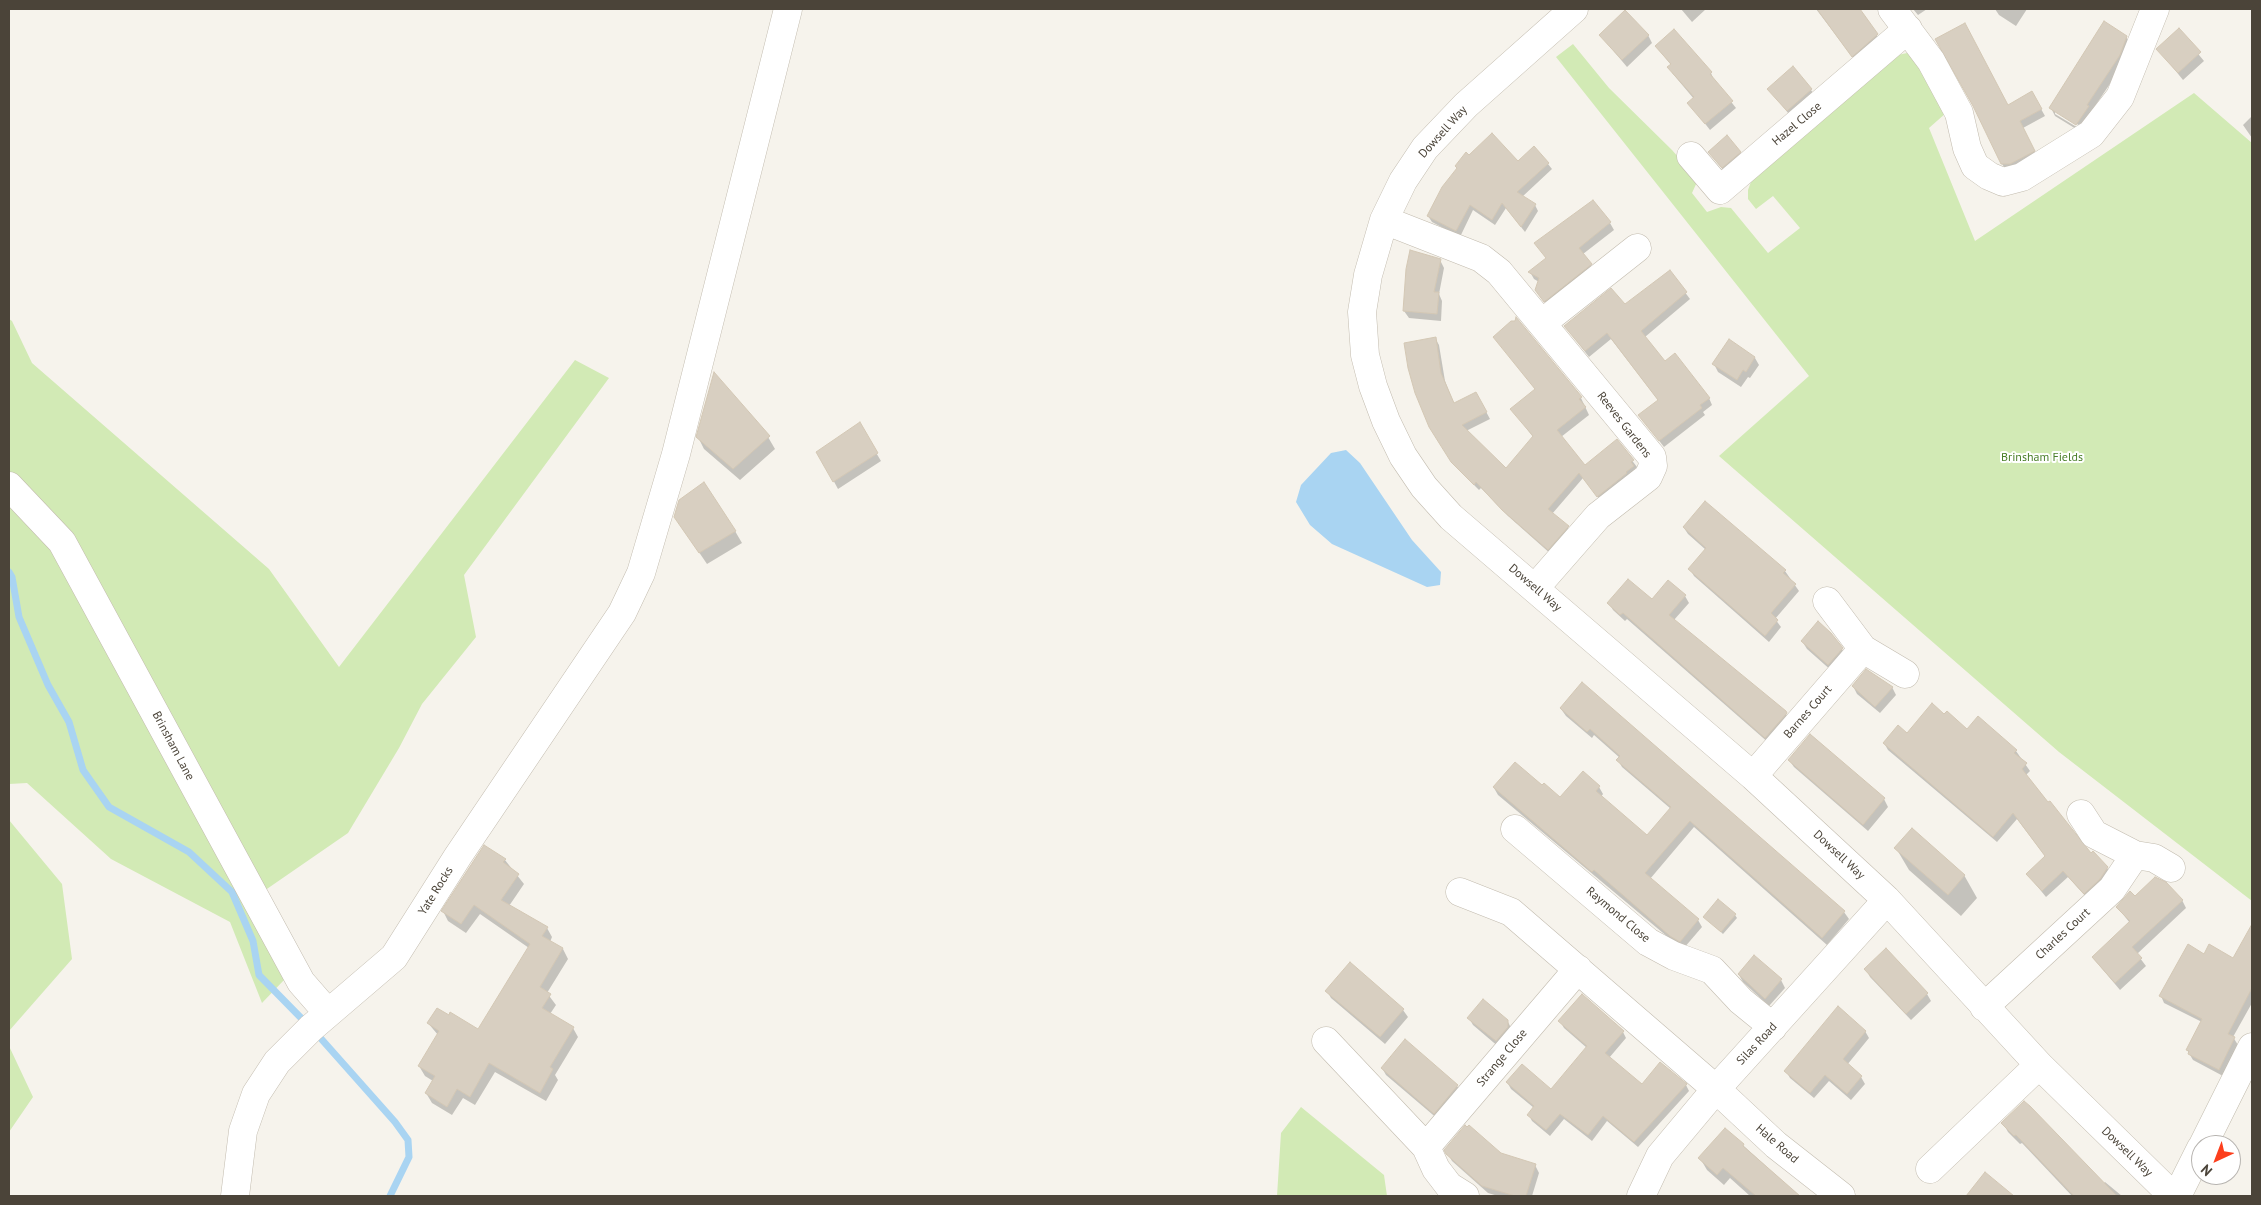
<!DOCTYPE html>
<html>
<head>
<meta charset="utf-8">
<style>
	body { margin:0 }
	#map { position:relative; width:2261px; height:1205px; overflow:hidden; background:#f6f3ec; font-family:"PT Sans",sans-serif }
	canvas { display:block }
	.frame { position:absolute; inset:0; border:10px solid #4b4439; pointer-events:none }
	.north { position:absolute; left:2191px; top:1135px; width:50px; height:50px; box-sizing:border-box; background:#fff; border:1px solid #b7b4b0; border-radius:50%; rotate:223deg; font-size:14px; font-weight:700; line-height:20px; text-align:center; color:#4b4439 }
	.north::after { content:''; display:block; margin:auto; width:18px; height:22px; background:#fc3f1d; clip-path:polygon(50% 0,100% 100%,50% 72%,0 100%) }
</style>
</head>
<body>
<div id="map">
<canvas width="2261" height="1205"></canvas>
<div class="frame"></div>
<div class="north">N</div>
</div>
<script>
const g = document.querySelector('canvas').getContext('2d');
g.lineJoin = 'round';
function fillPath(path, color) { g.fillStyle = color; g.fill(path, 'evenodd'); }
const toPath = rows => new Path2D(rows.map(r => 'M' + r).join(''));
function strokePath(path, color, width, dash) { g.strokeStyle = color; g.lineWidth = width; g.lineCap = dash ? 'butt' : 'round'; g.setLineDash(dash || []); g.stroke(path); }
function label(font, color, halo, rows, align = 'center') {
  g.font = font + ' "PT Sans",sans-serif'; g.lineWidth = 4; g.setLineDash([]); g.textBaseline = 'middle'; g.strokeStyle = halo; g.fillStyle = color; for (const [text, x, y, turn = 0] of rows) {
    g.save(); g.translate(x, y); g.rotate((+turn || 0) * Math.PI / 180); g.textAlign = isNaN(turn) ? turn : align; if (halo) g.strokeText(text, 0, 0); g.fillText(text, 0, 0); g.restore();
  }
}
fillPath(toPath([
	[1573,44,1609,88,1672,150,1694,175,1697,182,1692,193,1707,212,1721,207,1731,208,1768,253,1800,228,1773,196,1756,209,1748,199,1748,190,1752,179,1898,55,1907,53,1915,57,1946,113,1929,128,1975,241,2194,93,2252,143,2252,901,2059,752,1719,456,1809,376,1556,57],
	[9,319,12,321,32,363,269,569,339,667,575,360,609,378,464,575,476,637,422,704,399,748,348,833,248,902,284,980,262,1003,230,922,111,859,27,783,9,784],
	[9,820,62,884,72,959,9,1031],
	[9,1046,33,1097,9,1132],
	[1301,1107,1384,1175,1387,1196,1277,1196,1281,1133]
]), '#d2eab5');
fillPath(toPath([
	[1346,450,1360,463,1412,540,1441,572,1440,585,1427,587,1332,544,1310,525,1296,502,1301,485,1331,453]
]), '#a9d4f2');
fillPath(toPath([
	[1681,9,1706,9,1692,22],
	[1816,9,1857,9,1882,42,1857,63],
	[1913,9,1927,9,1918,15],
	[1995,9,2027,9,2016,26,1999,15],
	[1674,30,1711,73,1714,80,1736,108,1710,130,1689,103,1694,99,1673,74,1669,67,1671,65,1656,46],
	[2181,33,2204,61,2183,80,2158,49],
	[1648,35,1652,43,1627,67,1601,36],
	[2126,37,2131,45,2124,63,2091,112,2092,114,2081,132,2055,116,2051,108],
	[2055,111,2082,127,2080,129,2055,114],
	[1769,89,1811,90,1816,97,1792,118],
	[2032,93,2045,116,2023,128,2038,158,2007,171,2002,164,2008,106],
	[2252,116,2252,138,2243,125],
	[1709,152,1740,152,1744,160,1727,175],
	[1470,156,1517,163,1548,164,1552,169,1522,197,1535,205,1538,211,1525,232,1506,208,1495,225,1473,210,1460,237,1432,222,1428,216],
	[1610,223,1614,230,1583,254,1595,271,1549,308,1541,297,1539,282,1534,279,1530,272,1547,259,1536,244],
	[1440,260,1444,268,1439,294,1442,301,1441,321,1409,318,1404,311],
	[1669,271,1690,299,1645,337,1665,363,1709,398,1712,405,1703,412,1705,415,1664,447,1640,416,1659,401,1611,339,1589,357,1565,326,1625,306],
	[1517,320,1581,398,1589,415,1561,437,1585,466,1617,441,1637,467,1635,469,1637,473,1602,502,1583,478,1552,514,1568,527,1571,533,1552,555,1508,516,1481,488,1479,490,1457,468,1434,434,1435,338,1439,345,1445,381,1454,404,1476,393,1490,419,1466,431,1506,470,1533,437,1512,409,1536,390,1494,337],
	[1729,341,1755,358,1759,365,1750,378,1748,377,1741,387,1718,372,1714,364],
	[859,424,881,461,838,489,818,452],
	[698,437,768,437,775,449,740,480,704,449],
	[675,517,735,531,742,543,707,564],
	[1684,528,1785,571,1799,591,1775,619,1781,627,1769,642,1694,576,1690,569,1706,550,1688,534],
	[1685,596,1689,603,1674,620,1786,714,1790,721,1770,744,1627,619,1625,621,1613,610,1609,603,1652,601],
	[1802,641,1842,649,1846,657,1833,672,1807,649],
	[1582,684,1844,912,1849,919,1827,945,1694,827,1650,879,1698,920,1702,927,1684,948,1675,943,1498,795,1494,788,1542,787,1560,798,1599,787,1603,794,1601,797,1647,837,1671,809,1622,767,1618,760,1620,758,1594,735,1592,738,1566,716,1561,709],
	[1853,686,1892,687,1896,695,1880,713,1857,694],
	[1944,716,1967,730,2016,751,2030,771,2026,775,2090,855,2107,868,2111,874,2088,899,2068,877,2046,897,2028,875,2046,857,2017,819,1997,842,1888,750,1884,743],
	[1811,735,1884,799,1888,807,1868,831,1794,767,1789,760],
	[1896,848,1964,875,1977,898,1961,916,1909,870],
	[505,860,524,884,509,906,547,928,552,937,550,942,563,949,568,959,547,993,556,1005,550,1014,573,1028,578,1037,555,1075,558,1080,546,1101,495,1072,475,1105,463,1098,452,1115,432,1103,426,1093,433,1081,425,1076,419,1066,438,1035,428,1023,449,1017,479,1031,529,948,480,914,466,933,448,921,443,911],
	[2135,898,2182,900,2186,908,2137,954,2146,966,2120,990,2093,958,2130,923,2117,907],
	[1735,915,1737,918,1723,934,1705,917],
	[2247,936,2252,939,2252,1003,2233,1037,2238,1045,2223,1076,2193,1060,2187,1050,2202,1022,2164,1003,2161,996,2205,956,2234,959],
	[1350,964,1403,1010,1408,1017,1385,1044,1331,998,1327,991],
	[1866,969,1927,994,1931,1001,1911,1020,1870,977],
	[1739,975,1781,980,1785,988,1769,1006,1743,982],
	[1469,1018,1507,1020,1511,1028,1500,1048,1473,1025],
	[1560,1021,1623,1032,1626,1038,1609,1058,1642,1086,1686,1085,1689,1091,1638,1147,1607,1121,1592,1141,1564,1119,1550,1136,1532,1121,1529,1115,1534,1108,1511,1089,1507,1082,1551,1090,1587,1048,1564,1028],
	[1865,1031,1869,1038,1847,1065,1861,1077,1865,1084,1851,1100,1829,1081,1814,1098,1790,1078,1786,1071],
	[1405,1041,1457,1086,1462,1093,1439,1120,1386,1075,1382,1068],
	[2003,1123,2103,1184,2105,1182,2122,1196,2084,1196,2080,1192,2072,1196,2022,1143,2020,1144,2008,1132],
	[1725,1129,1799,1196,1750,1196,1730,1178,1724,1185,1707,1170,1700,1158],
	[1446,1150,1500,1154,1535,1165,1539,1173,1532,1196,1498,1196,1488,1193,1452,1161]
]), '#0003');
strokePath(toPath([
	[9,572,12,577,19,617,48,685,69,722,83,770,109,807,189,852,232,892,253,941,259,975,306,1023],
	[316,1033,395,1122,408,1140,409,1157,390,1196]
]), '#a9d4f2', 7);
const building = toPath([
	[1817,9,1860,9,1878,34,1852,57,1817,9],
	[1625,10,1649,35,1622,60,1599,35,1625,10],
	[2104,21,2127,36,2120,55,2087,105,2089,106,2076,125,2049,108,2104,21],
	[1965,23,2008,105,2032,91,2042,109,2020,121,2035,151,2010,164,2001,164,1973,106,1935,39,1965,23],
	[2179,28,2201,52,2178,73,2156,49,2179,28],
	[1674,29,1712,72,1710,74,1733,101,1705,124,1687,103,1694,97,1667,67,1671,64,1655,46,1674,29],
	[1793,66,1812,89,1787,111,1767,89,1793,66],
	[1492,133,1518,161,1534,146,1549,163,1517,192,1536,204,1521,227,1502,203,1492,220,1470,205,1456,231,1427,216,1442,187,1457,168,1455,166,1466,152,1469,155,1492,133],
	[1727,135,1741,152,1722,168,1708,152,1727,135],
	[1593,200,1611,222,1579,248,1592,264,1544,302,1535,290,1539,278,1528,272,1546,258,1534,243,1593,200],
	[1410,250,1441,259,1434,292,1439,292,1437,314,1403,311,1406,269,1410,250],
	[1670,270,1687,292,1641,331,1665,361,1675,353,1710,398,1700,405,1702,408,1659,441,1638,415,1658,400,1607,333,1585,351,1564,326,1611,288,1625,304,1670,270],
	[1516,317,1582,397,1579,399,1586,407,1557,430,1585,465,1617,439,1634,460,1631,462,1634,466,1626,472,1627,473,1597,497,1579,473,1548,509,1569,526,1548,550,1502,510,1476,482,1474,485,1451,462,1429,427,1415,393,1408,368,1404,343,1436,337,1441,373,1454,403,1476,392,1487,412,1462,425,1506,468,1533,436,1510,409,1535,389,1493,337,1511,321,1515,321,1516,317],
	[1729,339,1755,357,1746,372,1743,370,1737,380,1712,364,1729,339],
	[714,372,770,436,733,469,696,437,714,372],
	[860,422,878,453,833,482,816,452,860,422],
	[704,482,736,531,699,553,674,517,679,500,704,482],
	[1705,501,1786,570,1783,573,1796,584,1771,613,1778,620,1765,636,1688,569,1706,548,1683,527,1705,501],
	[1628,579,1652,599,1668,580,1686,595,1669,615,1786,711,1787,713,1765,738,1623,613,1620,615,1607,603,1628,579],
	[1818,621,1831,633,1843,648,1828,665,1801,641,1818,621],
	[1866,669,1893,687,1875,707,1852,686,1866,669],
	[1582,682,1845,911,1822,938,1690,821,1645,873,1699,919,1680,942,1670,936,1594,870,1592,872,1493,787,1515,762,1542,785,1544,783,1560,797,1583,771,1600,786,1596,791,1647,835,1671,807,1616,760,1620,756,1590,729,1587,732,1560,708,1582,682],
	[1932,703,1944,714,1947,711,1967,729,1978,716,2017,750,2014,753,2027,763,2022,769,2048,802,2050,801,2091,853,2093,851,2108,867,2100,879,2084,894,2063,871,2042,891,2026,874,2045,856,2013,813,1993,837,1883,743,1898,725,1907,733,1932,703],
	[1810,734,1885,798,1863,825,1788,760,1810,734],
	[1912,828,1965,875,1948,895,1894,848,1912,828],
	[484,845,506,859,503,862,519,874,501,900,548,927,542,936,563,948,540,987,551,994,542,1008,574,1027,550,1067,553,1069,540,1093,489,1063,470,1097,457,1089,447,1107,425,1093,435,1076,418,1066,439,1031,427,1023,437,1008,449,1015,450,1012,478,1029,530,944,474,905,461,924,441,911,484,845],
	[2155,877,2166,882,2183,900,2132,947,2142,958,2115,983,2092,957,2130,921,2116,907,2130,891,2135,896,2155,877],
	[1718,899,1736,914,1721,932,1703,917,1718,899],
	[2252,924,2252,988,2228,1034,2235,1037,2219,1070,2188,1054,2189,1051,2186,1050,2202,1019,2159,996,2188,944,2204,954,2209,944,2233,958,2252,924],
	[1886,948,1928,993,1906,1014,1864,969,1886,948],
	[1754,955,1782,979,1765,999,1738,974,1754,955],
	[1350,962,1404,1009,1380,1037,1325,991,1350,962],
	[1582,994,1624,1031,1605,1053,1642,1084,1660,1062,1687,1084,1634,1142,1603,1116,1588,1135,1560,1114,1546,1130,1527,1115,1534,1106,1506,1082,1522,1064,1551,1089,1587,1046,1558,1021,1582,994],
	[1483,999,1508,1020,1508,1027,1496,1041,1467,1018,1483,999],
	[1838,1006,1866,1031,1843,1059,1862,1076,1847,1094,1825,1075,1810,1093,1784,1071,1838,1006],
	[1405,1039,1458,1085,1434,1114,1381,1068,1405,1039],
	[2024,1101,2030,1106,2117,1196,2074,1196,2016,1135,2014,1136,2001,1123,2024,1101],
	[1465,1125,1467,1127,1469,1125,1501,1153,1536,1164,1526,1196,1515,1196,1482,1186,1446,1154,1444,1150,1465,1125],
	[1725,1128,1744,1144,1743,1146,1800,1196,1756,1196,1723,1168,1717,1175,1698,1158,1725,1128],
	[1985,1172,2014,1196,1966,1196,1985,1172]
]);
fillPath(building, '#d8cfc1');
strokePath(building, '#d3c7b4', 1);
const minor = toPath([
	[1574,9,1466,105,1425,148,1403,181,1384,220,1368,275,1362,312,1365,355,1373,386,1386,421,1403,456,1424,487,1451,517,1753,776,1887,900,2039,1065,2173,1196],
	[1892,9,1931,61,1959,113,1967,148,1975,166,1989,176,2003,182,2022,177,2091,134,2120,97,2155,9],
	[1691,156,1720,190,1908,29],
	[1384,220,1481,258,1499,272,1652,457,1653,466,1648,477,1598,516,1535,588],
	[1542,323,1637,248],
	[9,486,62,542,301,982,328,1013],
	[1827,601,1863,649,1905,674],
	[1753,776,1863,649],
	[2081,814,2094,834,2135,855,2154,858,2171,868],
	[1515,829,1648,942,1674,956,1712,970,1741,1001,1773,1027],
	[1460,892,1511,912,1716,1089,1776,1145,1841,1196],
	[1984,1007,2112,889,2135,855],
	[1326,1041,1426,1147,1436,1169,1449,1186,1465,1196],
	[2203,1145,2252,1047],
	[1426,1147,1578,969],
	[1930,1169,2039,1065],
	[235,1196,243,1131,256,1094,277,1062,311,1028,394,957,458,856,622,613,641,573,676,454,788,9],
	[1641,1196,1660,1156,1716,1089,1887,900],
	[2177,1196,2201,1148]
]);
strokePath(minor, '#c2bbae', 29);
strokePath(minor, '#fff', 28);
label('12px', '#4b4439', '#fff', [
	["Hazel Close",1797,124,-40],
	["Dowsell Way",1443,132,-48],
	["Reeves Gardens",1624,425,52],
	["Dowsell Way",1535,588,41],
	["Barnes Court",1808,712,-49],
	["Brinsham Lane",173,746,62],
	["Dowsell Way",1839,855,43],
	["Yate Rocks",436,891,-58],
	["Raymond Close",1618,915,40],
	["Charles Court",2063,934,-43],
	["Silas Road",1757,1044,-47],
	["Strange Close",1502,1058,-50],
	["Hale Road",1777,1144,41],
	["Dowsell Way",2127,1152,44]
]);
label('12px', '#4a7f2a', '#fff', [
	["Brinsham Fields",2042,458]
]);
</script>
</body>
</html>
